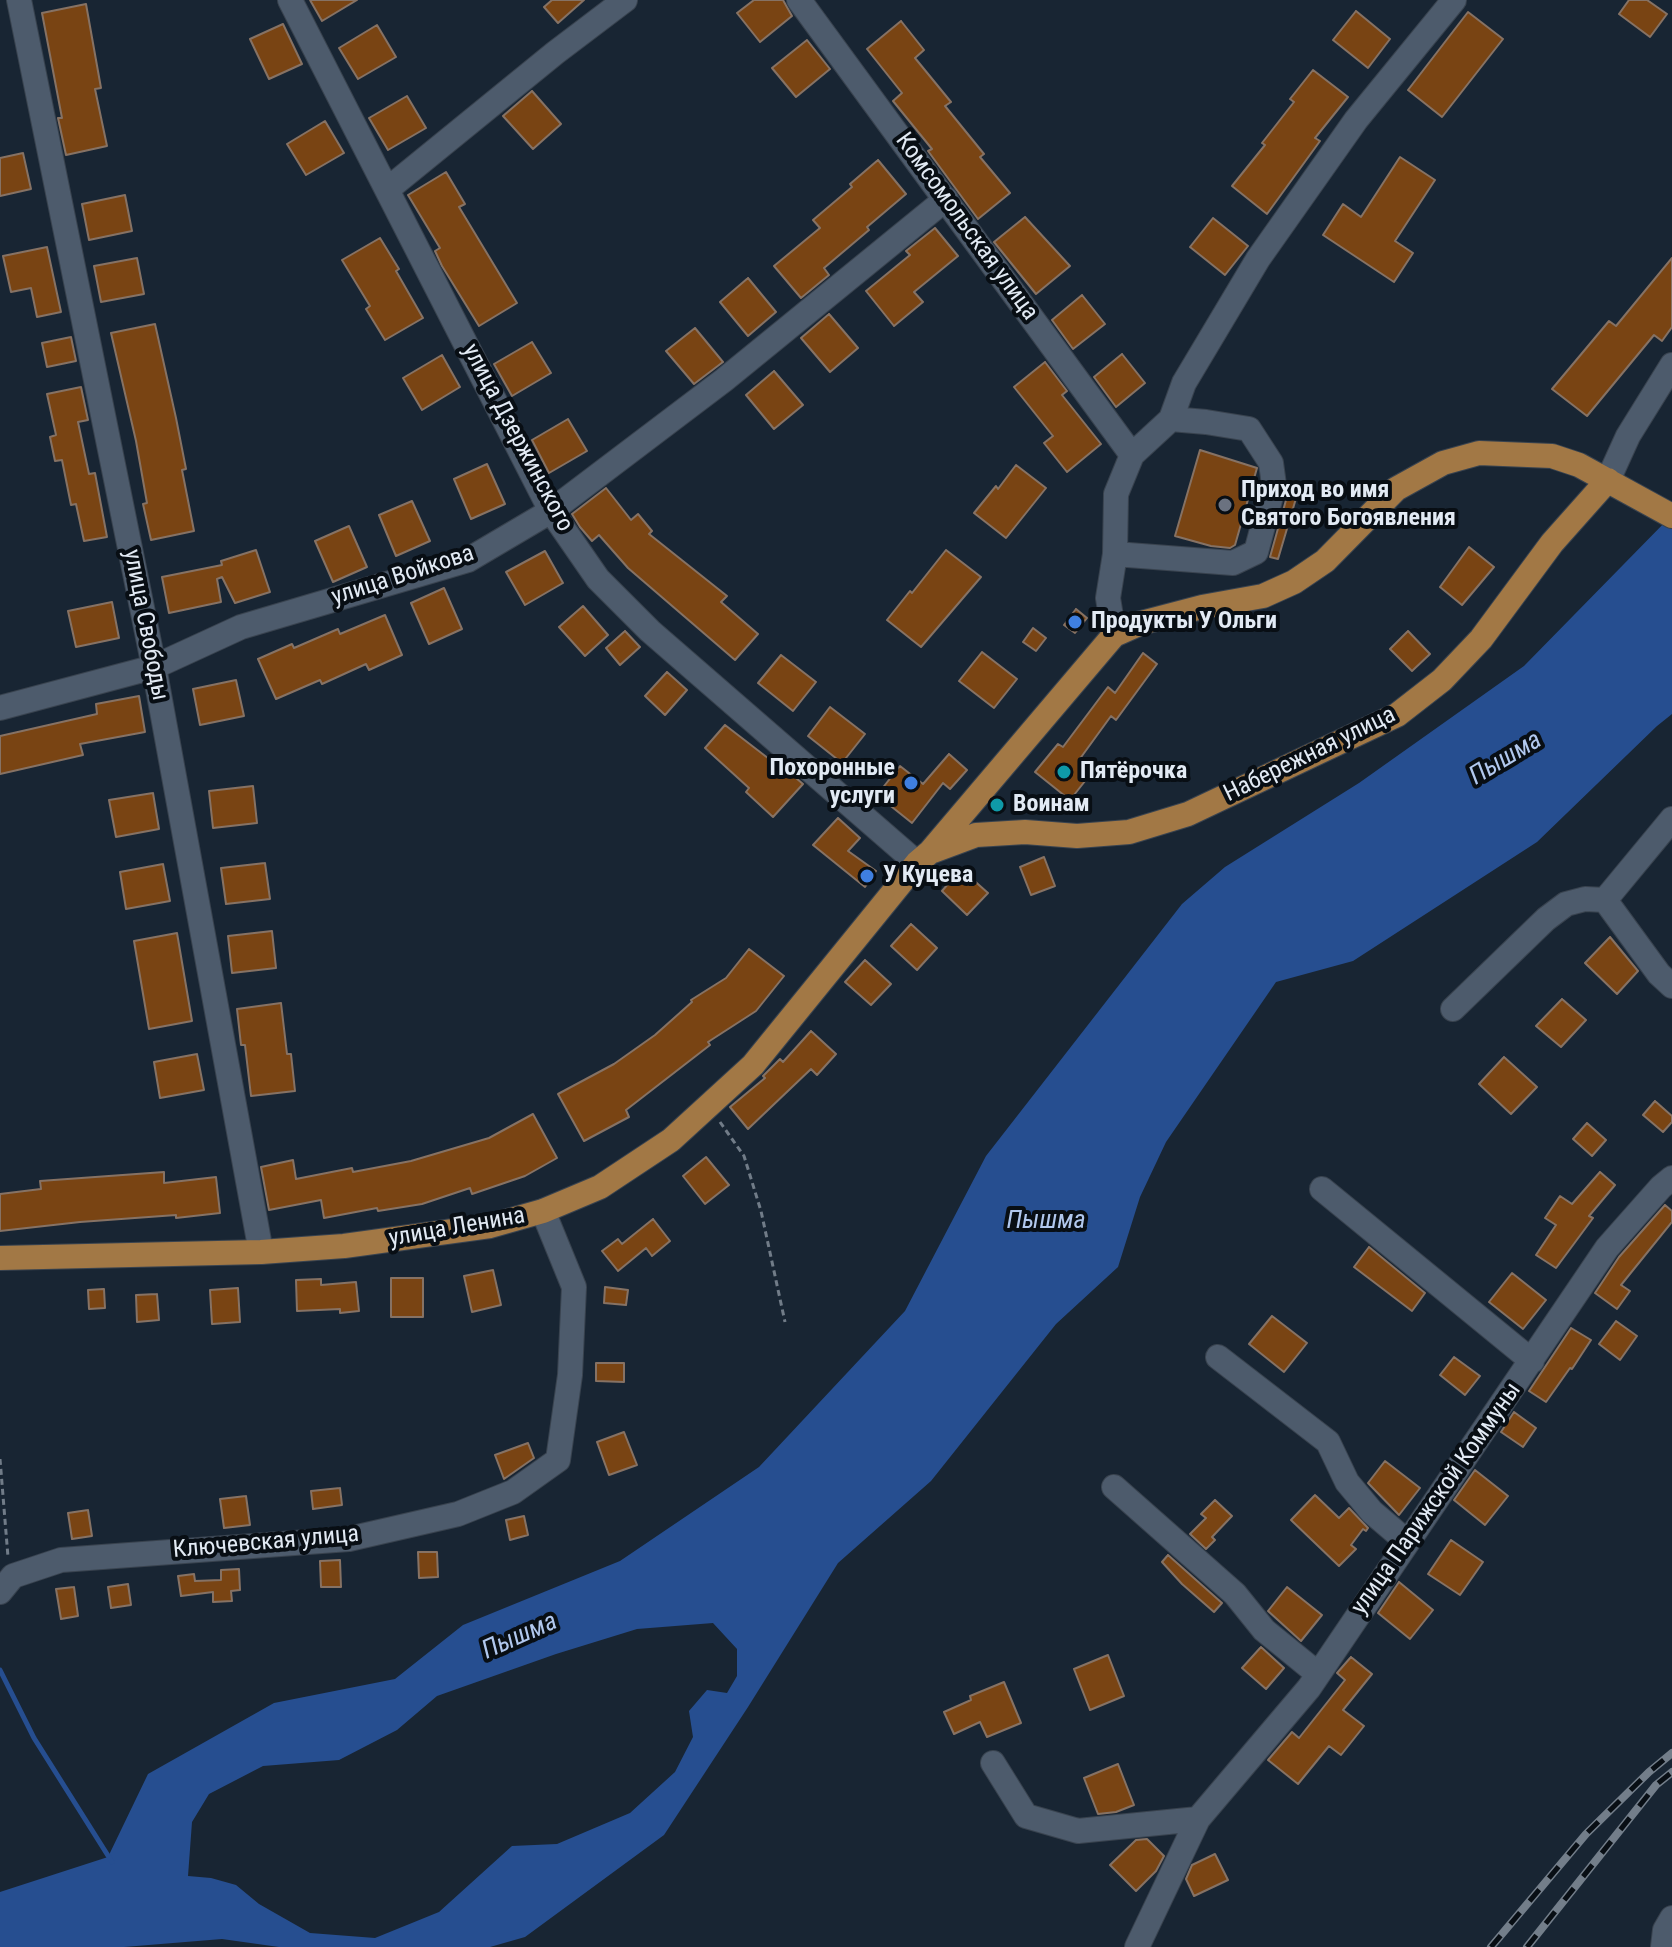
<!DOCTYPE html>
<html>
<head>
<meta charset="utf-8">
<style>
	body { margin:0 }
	canvas { display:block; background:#182533 }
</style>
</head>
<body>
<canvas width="1672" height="1947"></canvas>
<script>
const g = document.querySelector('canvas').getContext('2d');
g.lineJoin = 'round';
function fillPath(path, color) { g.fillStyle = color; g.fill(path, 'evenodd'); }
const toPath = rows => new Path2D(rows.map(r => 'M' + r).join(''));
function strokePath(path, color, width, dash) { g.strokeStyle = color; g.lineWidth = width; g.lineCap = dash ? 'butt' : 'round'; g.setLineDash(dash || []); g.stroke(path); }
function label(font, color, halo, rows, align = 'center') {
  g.font = font + ' "Roboto Condensed",sans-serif'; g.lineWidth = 8; g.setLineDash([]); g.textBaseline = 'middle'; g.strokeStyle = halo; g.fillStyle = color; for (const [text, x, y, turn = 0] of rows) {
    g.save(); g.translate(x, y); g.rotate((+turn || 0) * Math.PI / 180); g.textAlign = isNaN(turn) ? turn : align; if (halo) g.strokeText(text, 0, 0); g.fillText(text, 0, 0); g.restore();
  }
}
fillPath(toPath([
	[1672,515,1672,714,1657,726,1537,842,1353,961,1276,982,1166,1142,1140,1197,1118,1267,1056,1324,931,1481,838,1563,748,1707,664,1835,525,1937,490,1947,279,1947,222,1939,124,1947,0,1947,0,1892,108,1857,148,1774,274,1703,395,1679,463,1625,620,1561,759,1467,905,1311,986,1156,1182,904,1225,867,1359,783,1524,666],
	[713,1623,737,1649,737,1676,727,1693,707,1690,689,1711,693,1737,675,1772,630,1813,557,1844,512,1846,439,1912,375,1938,310,1933,259,1904,236,1885,211,1878,188,1876,192,1822,209,1794,263,1766,339,1760,397,1730,437,1696,556,1654,637,1629]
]), '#264e90');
strokePath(toPath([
	[0,1670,34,1738,112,1862]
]), '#264e90', 5);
const building = toPath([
	[310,0,357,0,322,21,310,0],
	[552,0,584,0,558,23,544,7,552,0],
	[754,0,783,0,792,16,760,42,737,13,754,0],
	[1629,0,1647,0,1667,14,1650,37,1619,14,1629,0],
	[86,4,101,88,95,89,107,146,66,155,58,118,62,118,42,13,86,4],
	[1356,11,1390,39,1368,68,1333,40,1356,11],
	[1468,12,1503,39,1442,117,1408,90,1468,12],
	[901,21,924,50,915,58,951,102,945,106,984,154,980,157,1010,193,978,219,928,151,932,149,893,101,902,93,867,49,901,21],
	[283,24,302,64,269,79,250,39,283,24],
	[377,25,396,57,358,79,339,48,377,25],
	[807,40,830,69,796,97,772,68,807,40],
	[1313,70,1348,97,1315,138,1320,141,1267,214,1232,186,1265,145,1262,143,1294,102,1290,99,1313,70],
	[532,91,561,124,533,149,503,116,532,91],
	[407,96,426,128,388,150,369,118,407,96],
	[325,121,344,153,306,175,287,144,325,121],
	[23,153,31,189,0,196,0,158,23,153],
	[1400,157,1435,180,1395,241,1413,253,1394,282,1323,235,1343,204,1361,217,1400,157],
	[878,160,906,194,867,227,869,230,824,268,829,275,801,298,774,266,820,228,813,220,852,187,850,184,878,160],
	[446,172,465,204,459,207,517,303,479,326,442,266,435,251,440,248,408,195,446,172],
	[125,195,132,231,89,240,82,204,125,195],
	[1025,217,1070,266,1036,294,994,242,1025,217],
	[1213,218,1248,246,1225,275,1190,247,1213,218],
	[935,228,958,256,914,292,923,302,894,326,866,291,910,255,906,251,935,228],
	[380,238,399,269,396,271,423,318,385,340,366,309,370,306,342,260,380,238],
	[47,247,61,312,37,317,31,288,11,292,3,256,47,247],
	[137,258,144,294,101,302,94,266,137,258],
	[1672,258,1672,327,1662,341,1654,335,1587,416,1552,389,1609,321,1616,326,1672,258],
	[748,278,776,312,748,336,720,302,748,278],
	[1082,295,1105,324,1073,349,1052,320,1082,295],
	[829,314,858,348,830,372,801,338,829,314],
	[155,324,176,418,186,469,182,470,194,531,151,540,143,504,147,503,136,441,111,333,155,324],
	[695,328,723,362,694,384,666,351,695,328],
	[71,337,76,361,47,367,42,343,71,337],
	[532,342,551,373,512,396,494,364,532,342],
	[1122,354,1145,383,1116,407,1094,377,1122,354],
	[442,355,460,387,422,410,403,378,442,355],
	[1045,362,1067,391,1062,395,1101,444,1067,472,1044,443,1053,436,1014,387,1045,362],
	[774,371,803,405,774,429,746,395,774,371],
	[81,387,88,420,78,422,89,474,95,473,107,537,84,541,76,504,71,505,62,460,55,461,50,437,56,435,47,394,81,387],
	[568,419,587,451,549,473,532,440,568,419],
	[1200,450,1257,468,1235,545,1230,548,1211,546,1175,536,1200,450],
	[487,464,505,504,471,519,454,479,487,464],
	[1016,465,1046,488,1006,538,974,513,996,486,998,489,1016,465],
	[606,488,631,520,638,514,652,531,649,534,727,596,721,602,758,634,735,660,628,568,599,535,592,541,580,527,572,514,606,488],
	[1288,493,1297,495,1278,559,1270,557,1288,493],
	[412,501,430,541,396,556,379,515,412,501],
	[349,526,367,567,333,582,315,541,349,526],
	[1469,547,1494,567,1462,605,1440,587,1469,547],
	[256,550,270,592,235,603,222,577,217,579,221,602,169,613,162,577,222,565,221,561,256,550],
	[946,550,981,577,921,647,887,620,910,591,912,593,946,550],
	[545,551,563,583,525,605,506,572,545,551],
	[444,588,462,629,429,644,411,603,444,588],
	[112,602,119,638,76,647,68,611,112,602],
	[583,606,608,635,585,656,559,627,583,606],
	[1076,609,1087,618,1075,633,1064,625,1076,609],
	[385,615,402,655,369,670,366,664,322,684,320,680,276,699,258,659,292,644,294,648,338,629,340,634,385,615],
	[1033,628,1046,638,1036,651,1023,642,1033,628],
	[625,631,640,647,620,665,606,648,625,631],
	[1408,631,1430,654,1412,671,1390,649,1408,631],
	[982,652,1017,679,994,708,959,681,982,652],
	[1143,653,1157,664,1116,720,1111,716,1079,760,1093,771,1070,800,1035,772,1058,744,1063,747,1108,687,1115,693,1143,653],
	[781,655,816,682,793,711,758,683,781,655],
	[667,672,687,690,665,715,645,696,667,672],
	[236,680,244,716,200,725,193,689,236,680],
	[139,696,145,732,80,744,83,755,0,774,0,736,97,714,96,704,139,696],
	[830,707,865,734,842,763,808,736,830,707],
	[725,725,773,762,775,760,803,784,773,817,746,792,749,788,705,748,725,725],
	[949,754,967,770,950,789,943,783,912,823,877,795,900,766,923,784,949,754],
	[253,786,257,823,213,828,209,791,253,786],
	[153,793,159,829,116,837,109,800,153,793],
	[838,818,860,838,848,851,876,871,865,887,813,845,838,818],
	[1044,857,1055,886,1031,895,1020,867,1044,857],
	[265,863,270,899,226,904,221,868,265,863],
	[163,864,170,901,126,909,120,872,163,864],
	[961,869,988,893,967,915,942,891,961,869],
	[911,924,937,948,917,970,891,946,911,924],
	[272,931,276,968,232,973,228,936,272,931],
	[177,933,192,1021,149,1029,134,941,177,933],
	[1610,937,1638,971,1617,994,1585,963,1610,937],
	[749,949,784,976,756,1011,708,1042,710,1045,626,1110,629,1117,584,1141,558,1094,614,1064,655,1035,692,1002,691,1000,726,978,749,949],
	[865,960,891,984,871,1005,845,982,865,960],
	[1562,999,1586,1020,1561,1047,1536,1026,1562,999],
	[281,1003,287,1054,291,1054,295,1091,251,1096,245,1045,241,1045,237,1009,281,1003],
	[811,1031,836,1054,817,1075,811,1069,748,1129,730,1107,765,1078,763,1076,780,1059,783,1062,811,1031],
	[197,1054,204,1090,160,1098,154,1062,197,1054],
	[1504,1057,1537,1087,1511,1114,1479,1084,1504,1057],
	[1655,1101,1672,1116,1672,1122,1663,1132,1643,1115,1655,1101],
	[533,1114,557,1158,525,1176,472,1194,470,1188,422,1204,378,1211,377,1208,324,1218,321,1200,269,1210,261,1167,293,1160,296,1179,352,1168,353,1172,411,1161,489,1138,533,1114],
	[1587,1123,1606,1140,1592,1156,1573,1139,1587,1123],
	[706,1157,729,1185,705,1204,683,1176,706,1157],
	[164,1172,164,1183,216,1177,220,1213,176,1218,176,1215,80,1222,0,1231,0,1194,41,1189,40,1181,164,1172],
	[1600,1172,1615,1185,1589,1216,1593,1218,1556,1268,1536,1255,1556,1225,1545,1218,1560,1196,1572,1204,1600,1172],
	[1665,1205,1672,1211,1672,1222,1621,1285,1630,1291,1617,1309,1595,1293,1619,1257,1665,1205],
	[653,1219,670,1241,652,1256,646,1248,618,1271,602,1251,618,1239,622,1244,653,1219],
	[1369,1247,1425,1293,1412,1311,1354,1267,1369,1247],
	[493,1270,501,1305,472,1312,464,1276,493,1270],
	[1512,1273,1546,1300,1523,1329,1489,1302,1512,1273],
	[391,1278,423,1278,423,1317,391,1317,391,1278],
	[321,1279,321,1285,356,1282,359,1311,340,1313,340,1309,297,1311,296,1280,321,1279],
	[605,1287,628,1290,626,1305,604,1303,605,1287],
	[238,1288,240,1322,212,1324,210,1290,238,1288],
	[104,1289,105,1308,89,1309,88,1290,104,1289],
	[157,1294,159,1320,137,1322,136,1295,157,1294],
	[1272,1316,1307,1343,1284,1372,1249,1344,1272,1316],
	[1616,1321,1637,1336,1620,1360,1599,1344,1616,1321],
	[1571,1328,1591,1340,1572,1369,1570,1368,1546,1402,1529,1391,1571,1328],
	[1454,1357,1480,1376,1465,1395,1440,1375,1454,1357],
	[596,1363,624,1363,624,1382,596,1381,596,1363],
	[1514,1412,1536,1428,1523,1447,1501,1432,1514,1412],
	[624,1432,637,1465,609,1475,597,1442,624,1432],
	[528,1443,534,1458,504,1479,495,1455,528,1443],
	[1385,1461,1420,1488,1399,1515,1368,1483,1385,1461],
	[1475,1470,1508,1496,1485,1525,1454,1500,1475,1470],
	[340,1488,342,1505,313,1509,311,1491,340,1488],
	[1315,1495,1339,1518,1349,1508,1368,1528,1366,1531,1363,1529,1351,1545,1356,1549,1339,1566,1291,1520,1315,1495],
	[246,1496,250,1525,224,1528,220,1499,246,1496],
	[1215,1500,1232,1516,1212,1537,1215,1540,1206,1549,1190,1534,1206,1518,1201,1514,1215,1500],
	[88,1510,92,1536,72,1539,68,1513,88,1510],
	[524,1516,528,1535,510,1540,506,1520,524,1516],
	[1451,1540,1483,1562,1460,1595,1428,1574,1451,1540],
	[418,1552,437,1552,438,1577,419,1578,418,1552],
	[1168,1555,1222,1603,1214,1612,1182,1584,1162,1562,1168,1555],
	[340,1560,341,1587,321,1587,320,1561,340,1560],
	[239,1569,240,1590,231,1591,232,1601,213,1602,213,1592,181,1596,178,1576,194,1574,195,1581,221,1580,221,1570,239,1569],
	[1399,1582,1433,1610,1410,1639,1378,1613,1399,1582],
	[128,1584,131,1605,111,1608,108,1587,128,1584],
	[74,1587,78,1616,61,1619,56,1589,74,1587],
	[1287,1587,1322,1615,1301,1641,1268,1611,1287,1587],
	[1261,1647,1284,1668,1266,1689,1242,1668,1261,1647],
	[1108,1655,1124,1696,1090,1710,1074,1669,1108,1655],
	[1351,1657,1372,1674,1343,1710,1364,1726,1341,1755,1329,1746,1298,1784,1268,1760,1292,1732,1299,1738,1345,1680,1337,1673,1351,1657],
	[1004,1682,1021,1723,987,1737,980,1722,954,1734,944,1712,971,1700,970,1696,1004,1682],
	[1118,1764,1134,1805,1116,1812,1098,1814,1084,1778,1118,1764],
	[1147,1839,1164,1856,1156,1871,1136,1891,1110,1865,1136,1840,1147,1839],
	[1215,1854,1228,1880,1194,1896,1186,1879,1192,1865,1215,1854]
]);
fillPath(building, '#794413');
strokePath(building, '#867264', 2);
const minor = toPath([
	[19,0,154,667,261,1252],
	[290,0,551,511,598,579,650,631,917,863],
	[799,0,1132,455],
	[388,189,555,53,625,0],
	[1608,480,1628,436,1672,365],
	[1115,554,1233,563,1256,552,1274,485,1271,463,1249,429,1206,422,1171,419],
	[1114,635,1108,598,1115,554,1116,494,1132,455,1171,419,1184,383,1258,259,1356,120,1454,0],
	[0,708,154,667,241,627,468,560,551,511,724,380,946,199],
	[1605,900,1659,974,1672,986],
	[1453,1009,1546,919,1566,904,1585,899,1605,900,1672,819],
	[1322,1189,1532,1361],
	[1218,1357,1328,1442,1347,1482,1372,1512,1406,1541],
	[1114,1487,1235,1594,1264,1630,1318,1674],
	[0,1592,13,1576,61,1560,349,1539,458,1514,513,1492,558,1460,570,1375,574,1287,543,1211],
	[993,1763,1026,1816,1078,1831,1198,1819],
	[1137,1947,1198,1819,1309,1688,1607,1248,1661,1187,1672,1178],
	[1663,1947,1665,1930,1672,1918]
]);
const major = toPath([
	[933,851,976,835,1025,832,1077,836,1129,832,1188,814,1397,715,1442,680,1481,639,1552,543,1608,480],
	[0,1258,261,1252,344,1246,490,1226,543,1211,600,1187,671,1140,753,1065,917,863,930,852,1114,635,1141,623,1202,607,1263,596,1294,582,1325,561,1396,489,1443,463,1479,453,1552,456,1579,465,1672,516]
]);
strokePath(minor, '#39434f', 26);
strokePath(major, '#39434f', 26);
strokePath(toPath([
	[720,1122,744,1156,761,1211,785,1322],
	[0,1459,8,1557]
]), '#717c88', 3, [6, 4]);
strokePath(minor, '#4d5b6c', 24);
strokePath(major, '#a27845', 24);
const rail = toPath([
	[1491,1947,1586,1834,1649,1772,1672,1753],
	[1527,1947,1656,1785,1672,1772]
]);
strokePath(rail, '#737e8a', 8);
strokePath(rail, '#080e14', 5, [15]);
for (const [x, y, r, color] of [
	[1225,505,8,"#6b7280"],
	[1075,622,8,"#3f7fe0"],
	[1064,772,8,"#0f9aa8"],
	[911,783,8,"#3f7fe0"],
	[997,805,8,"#0f9aa8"],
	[867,876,8,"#3f7fe0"]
]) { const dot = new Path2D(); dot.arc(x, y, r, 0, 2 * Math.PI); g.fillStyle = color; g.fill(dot); strokePath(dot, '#080e14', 3); }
label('24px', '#e2eaf4', '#080e14', [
	["Комсомольская улица",966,227,54],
	["улица Дзержинского",517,438,62],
	["улица Войкова",403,576,-18],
	["улица Свободы",145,625,79],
	["Набережная улица",1310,755,-26],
	["улица Ленина",457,1228,-10],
	["улица Парижской Коммуны",1437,1499,-55],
	["Ключевская улица",266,1543,-5]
]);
label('bold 24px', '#e2eaf4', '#080e14', [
	["Приход во имя",1241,491],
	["Святого Богоявления",1241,519],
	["Продукты У Ольги",1091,622],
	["Похоронные",895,769,"right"],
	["услуги",895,797,"right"],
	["Пятёрочка",1080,772],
	["Воинам",1013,805],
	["У Куцева",883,876]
], 'left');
label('italic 26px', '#b1c8ee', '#080e14', [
	["Пышма",1506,759,-31],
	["Пышма",1046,1221],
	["Пышма",520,1637,-24]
]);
</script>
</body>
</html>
